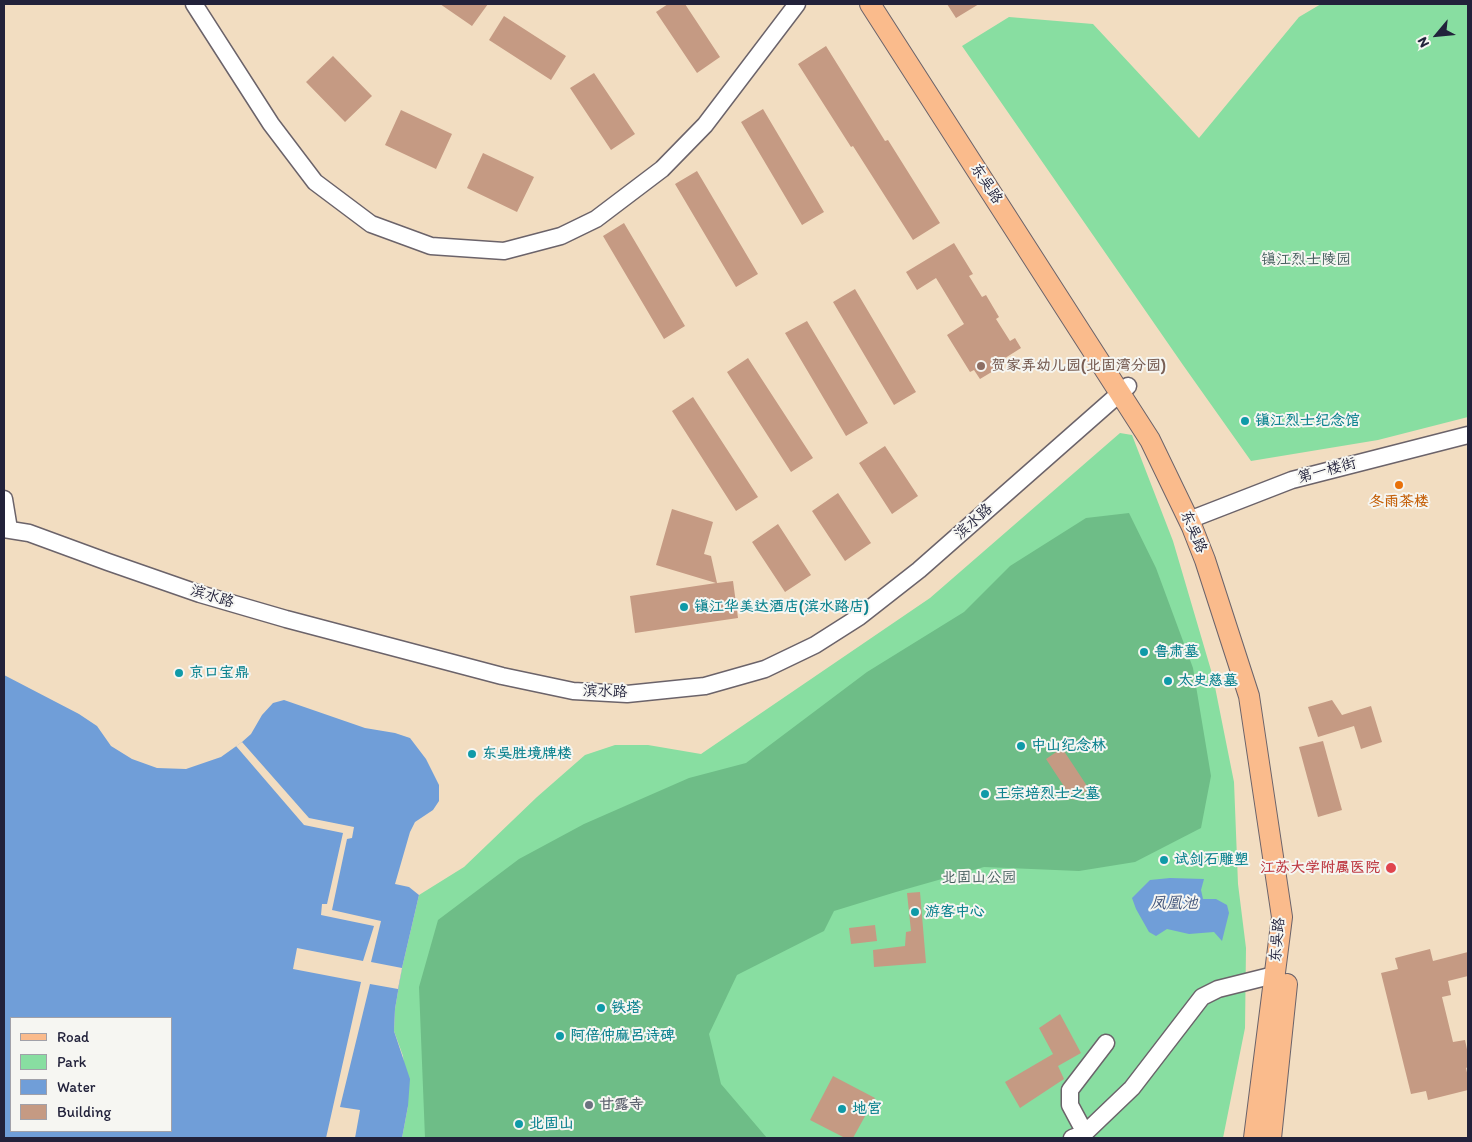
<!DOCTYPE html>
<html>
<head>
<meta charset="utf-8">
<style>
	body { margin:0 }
	#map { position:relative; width:1472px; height:1142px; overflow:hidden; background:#f2ddc1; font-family:Itim,sans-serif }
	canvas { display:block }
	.frame { position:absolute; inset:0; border:5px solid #22223b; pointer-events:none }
	.legend { position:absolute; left:10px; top:1017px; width:162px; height:115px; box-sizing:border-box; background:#f6f6f2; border:1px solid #a1a1a9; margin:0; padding:6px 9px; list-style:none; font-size:15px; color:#22223b }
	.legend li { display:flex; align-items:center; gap:10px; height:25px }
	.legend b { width:25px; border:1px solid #a1a1a9 }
	.north { position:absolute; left:1412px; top:10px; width:50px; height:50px; -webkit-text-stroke:4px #f6f6f2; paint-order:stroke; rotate:242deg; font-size:14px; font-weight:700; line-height:20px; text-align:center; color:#22223b }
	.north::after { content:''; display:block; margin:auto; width:18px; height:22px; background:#22223b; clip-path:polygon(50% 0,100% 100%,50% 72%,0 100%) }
</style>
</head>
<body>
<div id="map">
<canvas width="1472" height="1142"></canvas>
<div class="frame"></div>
<ul class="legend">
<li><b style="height:6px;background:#fabb8c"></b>Road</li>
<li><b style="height:14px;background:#88dea1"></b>Park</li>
<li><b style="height:14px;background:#709ed8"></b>Water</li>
<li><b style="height:14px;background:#c59a83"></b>Building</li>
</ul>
<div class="north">N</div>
</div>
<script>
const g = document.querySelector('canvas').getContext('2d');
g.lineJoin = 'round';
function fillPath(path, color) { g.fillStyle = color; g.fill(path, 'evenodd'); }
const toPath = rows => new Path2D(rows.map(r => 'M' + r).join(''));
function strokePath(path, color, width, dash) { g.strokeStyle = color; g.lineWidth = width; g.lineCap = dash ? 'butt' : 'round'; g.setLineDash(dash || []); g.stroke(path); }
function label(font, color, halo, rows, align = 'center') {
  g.font = font + ' Itim,"LXGW WenKai TC",sans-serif'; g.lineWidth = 4; g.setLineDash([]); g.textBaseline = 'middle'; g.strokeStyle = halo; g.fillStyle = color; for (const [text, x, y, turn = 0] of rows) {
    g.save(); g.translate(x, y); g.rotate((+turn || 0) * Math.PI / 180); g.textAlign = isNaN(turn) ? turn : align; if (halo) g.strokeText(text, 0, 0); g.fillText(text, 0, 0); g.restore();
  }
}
fillPath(toPath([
	[1321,4,1468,4,1468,417,1378,440,1251,461,1183,365,962,46,1009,17,1093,24,1199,138,1299,17],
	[1120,433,1132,435,1173,541,1213,677,1234,782,1238,884,1246,948,1245,1028,1223,1138,402,1138,408,1106,403,1056,394,1031,395,1009,402,968,419,895,464,867,537,797,585,755,615,745,648,745,701,754,930,598]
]), '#88dea1');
fillPath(toPath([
	[1129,513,1156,568,1193,668,1211,776,1201,828,1135,862,1079,871,984,867,896,892,834,911,824,931,737,975,709,1034,721,1084,767,1138,425,1138,419,987,438,920,519,859,584,824,689,778,746,763,867,672,964,612,1010,566,1086,518]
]), '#6ebd87');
fillPath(toPath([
	[4,675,79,714,97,726,111,746,132,759,157,768,186,769,221,757,242,742,251,734,262,715,273,703,284,700,365,728,395,733,410,738,426,759,439,785,439,801,433,810,415,822,410,832,395,884,409,887,419,895,402,968,395,1009,394,1031,410,1079,408,1106,402,1138,4,1138],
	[11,1018,171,1018,171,1131,11,1131],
	[1170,878,1204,879,1201,890,1203,899,1216,899,1227,905,1229,913,1222,941,1214,932,1189,934,1167,929,1156,936,1149,932,1136,909,1132,898,1150,880]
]), '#709ed8');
fillPath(toPath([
	[242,742,309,818,354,827,352,838,347,839,332,910,381,921,371,962,402,968,398,989,370,984,340,1107,360,1110,355,1138,326,1138,361,982,293,969,297,948,363,961,374,926,321,915,322,904,327,904,343,833,304,825,236,746]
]), '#f2ddc1');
fillPath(toPath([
	[440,4,488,4,472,26],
	[668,4,685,4,720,57,697,73,656,12],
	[947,4,979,4,956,18],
	[504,16,566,56,551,80,489,40],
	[826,46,885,141,888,140,940,223,913,240,853,146,851,147,798,64],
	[333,56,372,96,345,122,306,82],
	[594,73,635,134,611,150,570,88],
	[763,109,824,212,802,225,741,122],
	[401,110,452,134,436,169,385,145],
	[483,153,534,177,517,212,467,188],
	[697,171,758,274,736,287,675,184],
	[624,223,685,326,664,339,603,236],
	[954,243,973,274,969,276,982,297,986,295,999,317,996,319,1010,341,1015,338,1021,348,1002,360,1000,367,980,379,974,370,970,372,947,335,964,324,936,278,917,290,906,272],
	[855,289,916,392,894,405,833,302],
	[807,321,868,423,846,436,785,333],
	[748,358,813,458,791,472,727,372],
	[693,397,758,497,736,511,672,411],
	[885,446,918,496,892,514,859,463],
	[838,493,871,543,845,561,812,511],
	[672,509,713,522,704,554,711,556,717,583,733,581,738,618,635,633,630,596,716,583,656,565],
	[778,524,811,575,785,592,752,542],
	[1332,700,1342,715,1371,706,1382,742,1361,749,1354,726,1318,737,1308,707],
	[1323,741,1342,810,1318,817,1299,747],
	[1062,748,1089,789,1073,800,1046,759],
	[920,892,926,963,874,967,873,950,905,946,906,932,911,931,907,893],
	[875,925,877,941,851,944,849,928],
	[1430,949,1433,961,1468,952,1468,976,1448,981,1451,995,1442,997,1453,1042,1465,1040,1468,1054,1468,1067,1466,1068,1468,1077,1468,1090,1428,1100,1426,1091,1411,1094,1381,973,1398,969,1395,958],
	[1060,1014,1081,1053,1058,1066,1064,1079,1020,1108,1005,1082,1053,1054,1039,1028],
	[833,1076,875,1098,853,1138,845,1138,810,1120]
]), '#c59a83');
const minor = toPath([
	[194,4,271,124,315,182,371,224,431,246,504,251,561,236,596,219,662,169,705,125,797,4],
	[4,499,9,529],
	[1189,520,1292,480,1468,435],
	[4,529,29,533,108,562,200,594,286,619,502,676,573,691,627,694,705,686,765,669,815,645,859,617,919,570,1128,386],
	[1085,1133,1070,1105,1070,1090,1106,1043],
	[1072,1138,1085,1133,1132,1088,1202,997,1218,989,1274,975]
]);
const major = toPath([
	[870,4,1150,440,1192,527,1205,560,1249,696,1282,917,1254,1138],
	[1271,1138,1287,984]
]);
strokePath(minor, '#6b636a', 19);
strokePath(major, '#6b636a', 22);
strokePath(minor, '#fff', 16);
strokePath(major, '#fabb8c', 20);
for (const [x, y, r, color] of [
	[981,366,5,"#8d6e63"],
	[1245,421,5,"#0f9aa8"],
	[1399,485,5,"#e8710a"],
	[684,607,5,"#0f9aa8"],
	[1144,652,5,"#0f9aa8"],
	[179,673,5,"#0f9aa8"],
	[1168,681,5,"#0f9aa8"],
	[1021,746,5,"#0f9aa8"],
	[472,754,5,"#0f9aa8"],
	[985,794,5,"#0f9aa8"],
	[1164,860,5,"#0f9aa8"],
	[1391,868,6,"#e0444e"],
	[915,912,5,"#0f9aa8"],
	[601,1008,5,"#0f9aa8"],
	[560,1036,5,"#0f9aa8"],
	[589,1105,5,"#6b7280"],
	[842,1109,5,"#0f9aa8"],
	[519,1124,5,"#0f9aa8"]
]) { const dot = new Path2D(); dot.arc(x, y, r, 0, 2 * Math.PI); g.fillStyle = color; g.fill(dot); strokePath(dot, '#f6f6f2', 2); }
label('15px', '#22223b', '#f6f6f2', [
	["东吴路",986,184,57],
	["第一楼街",1327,471,-15],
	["滨水路",974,522,-42],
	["东吴路",1193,532,67],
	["滨水路",212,597,17],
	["滨水路",605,692,2],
	["东吴路",1278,940,-85]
]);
label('15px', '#415a5a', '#f6f6f2', [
	["镇江烈士陵园",1306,260],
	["北固山公园",979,878]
]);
label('bold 15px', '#785e54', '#f6f6f2', [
	["贺家弄幼儿园(北固湾分园)",991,366]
], 'left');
label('bold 15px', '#0d838f', '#f6f6f2', [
	["镇江烈士纪念馆",1255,421],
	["镇江华美达酒店(滨水路店)",694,607],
	["鲁肃墓",1154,652],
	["京口宝鼎",189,673],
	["太史慈墓",1178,681],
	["中山纪念林",1031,746],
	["东吴胜境牌楼",482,754],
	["王宗培烈士之墓",995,794],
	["试剑石雕塑",1174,860],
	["游客中心",925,912],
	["铁塔",611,1008],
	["阿倍仲麻吕诗碑",570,1036],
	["地宫",852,1109],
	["北固山",529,1124]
], 'left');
label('bold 15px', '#c56008', '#f6f6f2', [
	["冬雨茶楼",1399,502]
]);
label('bold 15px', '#be3a42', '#f6f6f2', [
	["江苏大学附属医院",1380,868]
], 'right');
label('bold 15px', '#5b616d', '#f6f6f2', [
	["甘露寺",599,1105]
], 'left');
label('italic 16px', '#41547a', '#f6f6f2', [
	["凤凰池",1174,904]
]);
</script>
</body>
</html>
